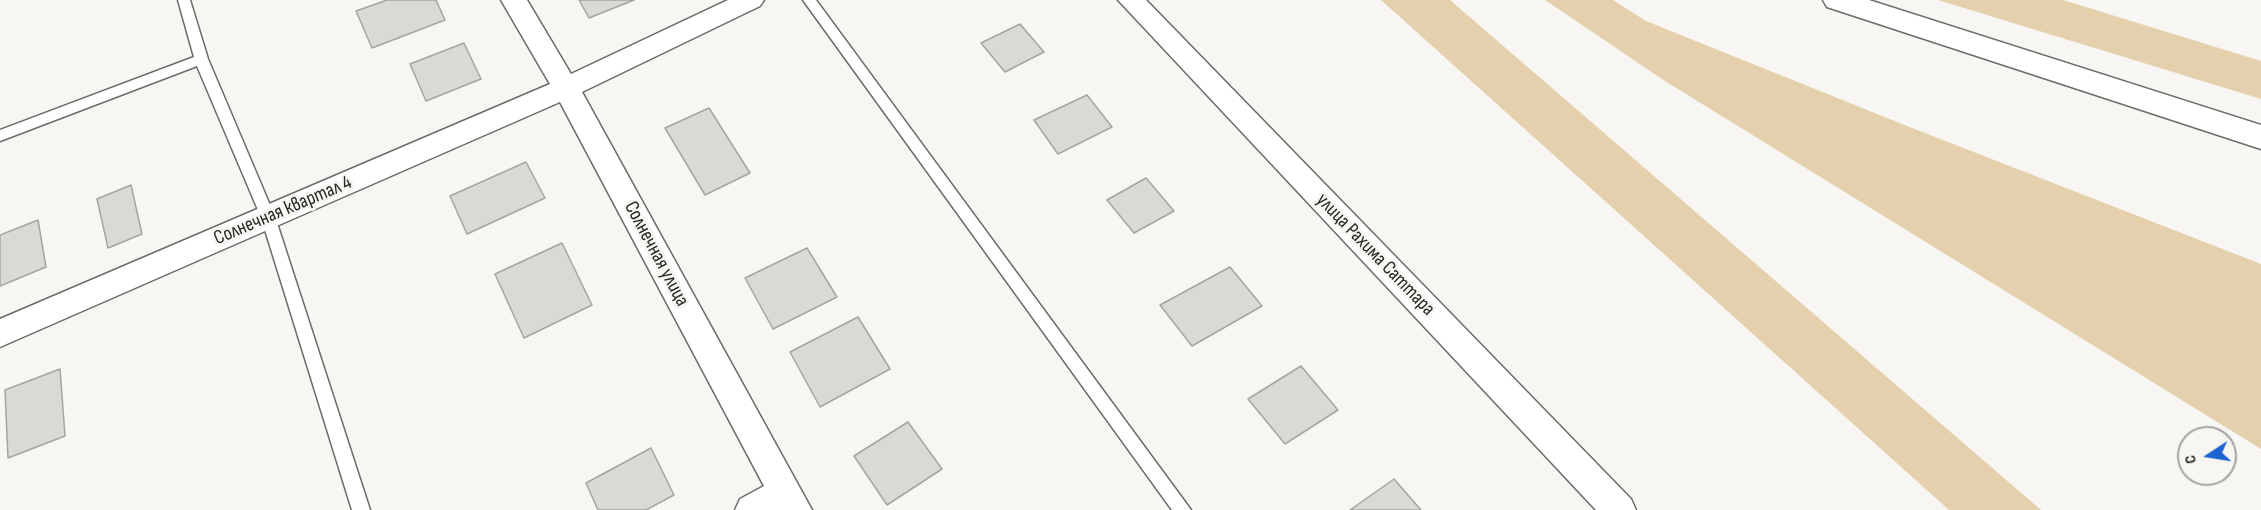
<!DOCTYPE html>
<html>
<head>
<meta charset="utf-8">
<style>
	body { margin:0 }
	#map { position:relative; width:2261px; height:510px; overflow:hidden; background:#f8f6f2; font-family:"Sofia Sans Condensed",sans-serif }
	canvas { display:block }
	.north { position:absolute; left:2177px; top:426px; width:60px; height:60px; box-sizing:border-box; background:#f8f6f2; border:2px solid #a4a3a0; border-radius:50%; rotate:258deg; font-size:16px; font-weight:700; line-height:24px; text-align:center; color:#272726 }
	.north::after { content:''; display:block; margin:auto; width:21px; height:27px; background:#1c64cf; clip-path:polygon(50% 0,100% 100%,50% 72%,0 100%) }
</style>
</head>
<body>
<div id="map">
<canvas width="2261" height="510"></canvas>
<div class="north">С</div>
</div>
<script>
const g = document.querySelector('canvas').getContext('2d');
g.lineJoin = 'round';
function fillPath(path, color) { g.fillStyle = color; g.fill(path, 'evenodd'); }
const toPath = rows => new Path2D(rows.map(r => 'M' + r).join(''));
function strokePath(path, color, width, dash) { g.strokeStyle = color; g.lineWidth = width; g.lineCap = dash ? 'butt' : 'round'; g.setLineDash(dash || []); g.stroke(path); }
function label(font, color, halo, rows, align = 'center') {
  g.font = font + ' "Sofia Sans Condensed",sans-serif'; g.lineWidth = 6; g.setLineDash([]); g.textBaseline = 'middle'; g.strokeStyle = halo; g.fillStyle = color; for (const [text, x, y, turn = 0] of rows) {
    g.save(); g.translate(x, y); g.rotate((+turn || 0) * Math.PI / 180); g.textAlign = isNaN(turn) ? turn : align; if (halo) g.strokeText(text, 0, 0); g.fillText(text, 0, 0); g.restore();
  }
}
fillPath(toPath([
	[1381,0,1450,0,2041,510,1949,510],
	[1545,0,1613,0,1646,21,1907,126,2261,264,2261,449,1665,81],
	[1938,0,2063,0,2261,61,2261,99]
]), '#e5d0ad');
const building = toPath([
	[387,0,436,0,445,20,372,48,356,11,387,0],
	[579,0,634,0,589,18,579,0],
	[1020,24,1044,52,1005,72,981,43,1020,24],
	[464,43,481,79,426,101,410,64,464,43],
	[1087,95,1112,127,1058,154,1034,120,1087,95],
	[709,108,750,173,705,195,665,128,709,108],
	[526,162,545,198,467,234,450,196,526,162],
	[1146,178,1174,211,1134,233,1107,200,1146,178],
	[131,185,142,234,108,248,97,199,131,185],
	[38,220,46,267,0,286,0,235,38,220],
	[562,243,592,305,524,338,495,274,562,243],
	[807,248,837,297,773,329,745,278,807,248],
	[1230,267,1262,306,1192,346,1160,305,1230,267],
	[858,317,890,369,820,407,790,352,858,317],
	[1301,366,1338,410,1285,444,1248,399,1301,366],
	[60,369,65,436,8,458,5,390,60,369],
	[908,422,942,469,887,505,854,456,908,422],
	[651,448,674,495,646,510,598,510,586,483,651,448],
	[1394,479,1421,510,1350,510,1394,479]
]);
fillPath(building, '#dbd9d6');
strokePath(building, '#a6a4a1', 1.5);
const service = toPath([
	[178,0,190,0,208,59,275,217,370,510,352,510,261,217,197,66,0,141,0,130,194,57,178,0],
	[803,0,816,0,1191,510,1172,510,803,0]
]);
const minor = toPath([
	[501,0,527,0,571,74,728,0,764,0,760,6,582,92,812,510,735,510,740,499,764,486,560,102,0,347,0,319,550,84,501,0],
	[1118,0,1146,0,1631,499,1636,510,1596,510,1118,0]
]);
const secondary = toPath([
	[1823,0,1869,0,2261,125,2261,149,1827,7,1823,0]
]);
strokePath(service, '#6c6b68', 3);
strokePath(minor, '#6c6b68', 3);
strokePath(secondary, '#6c6b68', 3);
fillPath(service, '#fff');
fillPath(minor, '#fff');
fillPath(secondary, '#fff');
label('20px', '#272726', '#f8f6f2', [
	["Солнечная квартал 4",283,211,-23],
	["Солнечная улица",656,254,62],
	["улица Рахима Саттара",1375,255,46]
]);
</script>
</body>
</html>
